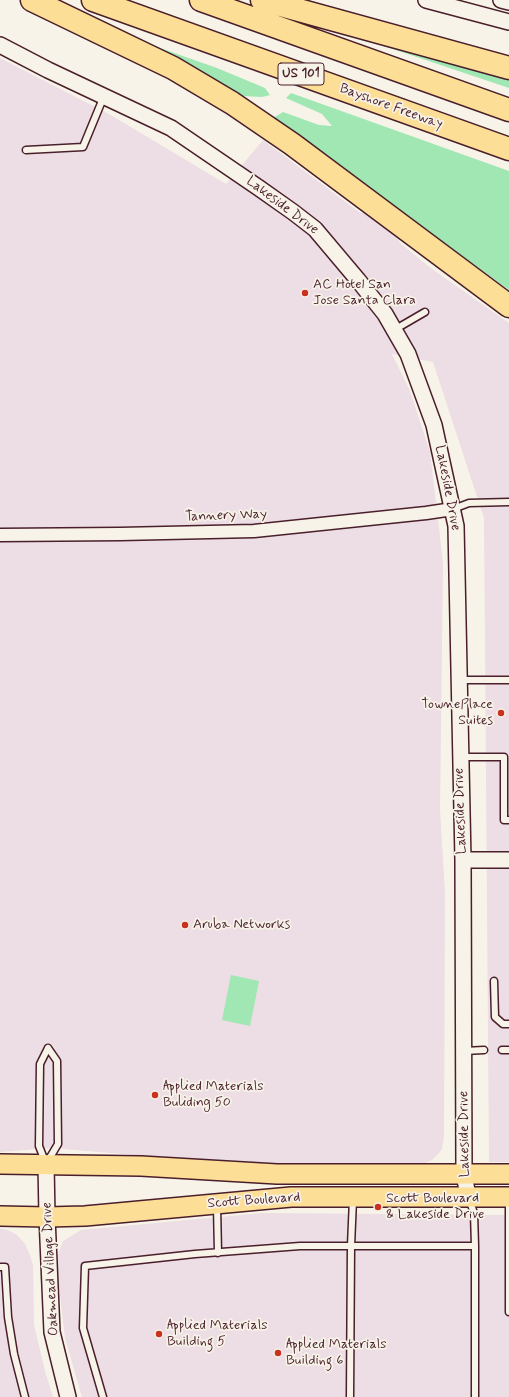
<!DOCTYPE html>
<html>
<head>
<meta charset="utf-8">
<style>
	body { margin:0 }
	canvas { display:block; background:#f7f3e8 }
</style>
</head>
<body>
<canvas width="509" height="1397"></canvas>
<script>
const g = document.querySelector('canvas').getContext('2d');
g.lineJoin = 'round';
function fillPath(path, color) { g.fillStyle = color; g.fill(path, 'evenodd'); }
const toPath = rows => new Path2D(rows.map(r => 'M' + r).join(''));
function strokePath(path, color, width, dash) { g.strokeStyle = color; g.lineWidth = width; g.lineCap = dash ? 'butt' : 'round'; g.setLineDash(dash || []); g.stroke(path); }
function label(font, color, halo, rows, align = 'center') {
  g.font = font + ' Mynerve,sans-serif'; g.lineWidth = 3.5; g.setLineDash([]); g.textBaseline = 'middle'; g.strokeStyle = halo; g.fillStyle = color; for (const [text, x, y, turn = 0] of rows) {
    g.save(); g.translate(x, y); g.rotate((+turn || 0) * Math.PI / 180); g.textAlign = isNaN(turn) ? turn : align; if (halo) g.strokeText(text, 0, 0); g.fillText(text, 0, 0); g.restore();
  }
}
fillPath(toPath([
	[0,58,109,114,226,184,263,140,359,212,372,216,396,234,400,243,432,269,509,323,509,1162,489,1162,484,518,433,362,392,354,410,391,430,452,443,562,440,810,445,894,444,1136,442,1149,439,1153,432,1160,421,1165,274,1166,50,1148,0,1152],
	[262,1213,509,1215,509,1397,82,1397,65,1338,56,1260,63,1241,81,1230],
	[0,1228,10,1231,17,1235,25,1244,30,1255,33,1265,34,1325,45,1371,53,1397,0,1397]
]), '#ecdee4');
fillPath(toPath([
	[380,39,509,77,509,88,378,44],
	[143,42,217,68,265,88,270,95,262,97,242,96],
	[291,93,509,171,509,290,273,118,283,112,319,125,332,126,322,114,286,98],
	[231,975,259,981,250,1026,222,1020]
]), '#a0e7b4');
const service = toPath([
	[26,150,83,147,104,96],
	[394,330,425,312],
	[453,509,469,503,509,502],
	[460,680,509,680],
	[461,757,504,757,504,820,509,820],
	[494,981,495,1017,503,1024,509,1024],
	[48,1048,57,1061,58,1144,46,1164,39,1146,40,1064,48,1048],
	[502,1050,509,1050],
	[464,1051,484,1050],
	[469,1199,474,1213,475,1246,475,1397],
	[509,1200,509,1312],
	[217,1206,218,1253],
	[0,1267,5,1267,8,1317,14,1354,25,1397],
	[103,1397,83,1328,85,1266,195,1254,300,1246,475,1246],
	[350,1397,351,1246,353,1199]
]);
const minor = toPath([
	[0,535,120,534,254,531,426,513,453,509]
]);
const tertiary = toPath([
	[426,0,509,22],
	[501,0,509,2],
	[0,45,48,70,171,128,259,188,293,212,315,229,358,280,385,314,408,354,434,425,456,526,463,860,464,1174,468,1196],
	[463,860,509,860],
	[46,1164,47,1217,52,1332,68,1397]
]);
const primary = toPath([
	[0,1164,141,1166,277,1174,509,1174],
	[0,1216,47,1217,85,1216,291,1197,509,1197]
]);
const motorway = toPath([
	[32,0,173,68,232,103,292,144,509,306],
	[93,0,509,149],
	[201,0,509,110],
	[262,0,509,68]
]);
strokePath(service, '#4a1f2b', 9);
strokePath(minor, '#4a1f2b', 15);
strokePath(tertiary, '#4a1f2b', 18);
strokePath(primary, '#4a1f2b', 22);
strokePath(motorway, '#4a1f2b', 25);
strokePath(service, '#f7f3e8', 6);
strokePath(minor, '#f7f3e8', 12);
strokePath(tertiary, '#f7f3e8', 15);
strokePath(primary, '#fcde96', 19);
strokePath(motorway, '#fcde96', 22);
for (const [x, y, r, color] of [
	[305,293,4,"#c8321e"],
	[501,713,4,"#c8321e"],
	[185,925,4,"#c8321e"],
	[155,1095,4,"#c8321e"],
	[378,1207,4,"#c8321e"],
	[159,1334,4,"#c8321e"],
	[278,1353,4,"#c8321e"]
]) { const dot = new Path2D(); dot.arc(x, y, r, 0, 2 * Math.PI); g.fillStyle = color; g.fill(dot); strokePath(dot, '#f7f3e8', 1.5); }
for (const [x, y, w] of [
	[301,74,46]
]) { const box = new Path2D(); box.roundRect(x - w / 2, y - 11, w, 22, 3); g.fillStyle = '#f7f3e8'; g.fill(box); strokePath(box, '#4a1f2b', 1); }
label('bold 13px', '#4a1f2b', null, [
	["US 101",301,74]
]);
label('14px', '#4a1f2b', '#f7f3e8', [
	["Bayshore Freeway",391,107,20],
	["Lakeside Drive",282,206,37],
	["Lakeside Drive",447,488,79],
	["Tannery Way",226,516,-2],
	["Lakeside Drive",461,811,-92],
	["Lakeside Drive",465,1134,-91],
	["Scott Boulevard",254,1201,-4],
	["Oakmead Village Drive",51,1269,-93]
]);
label('14px', '#4a1f2b', '#f7f3e8', [
	["AC Hotel San",313,285],
	["Jose Santa Clara",313,301],
	["TownePlace",493,705,"right"],
	["Suites",493,721,"right"],
	["Aruba Networks",193,925],
	["Applied Materials",163,1087],
	["Buliding 50",163,1103],
	["Scott Boulevard",386,1199],
	["& Lakeside Drive",386,1215],
	["Applied Materials",167,1326],
	["Building 5",167,1342],
	["Applied Materials",286,1345],
	["Building 6",286,1361]
], 'left');
</script>
</body>
</html>
